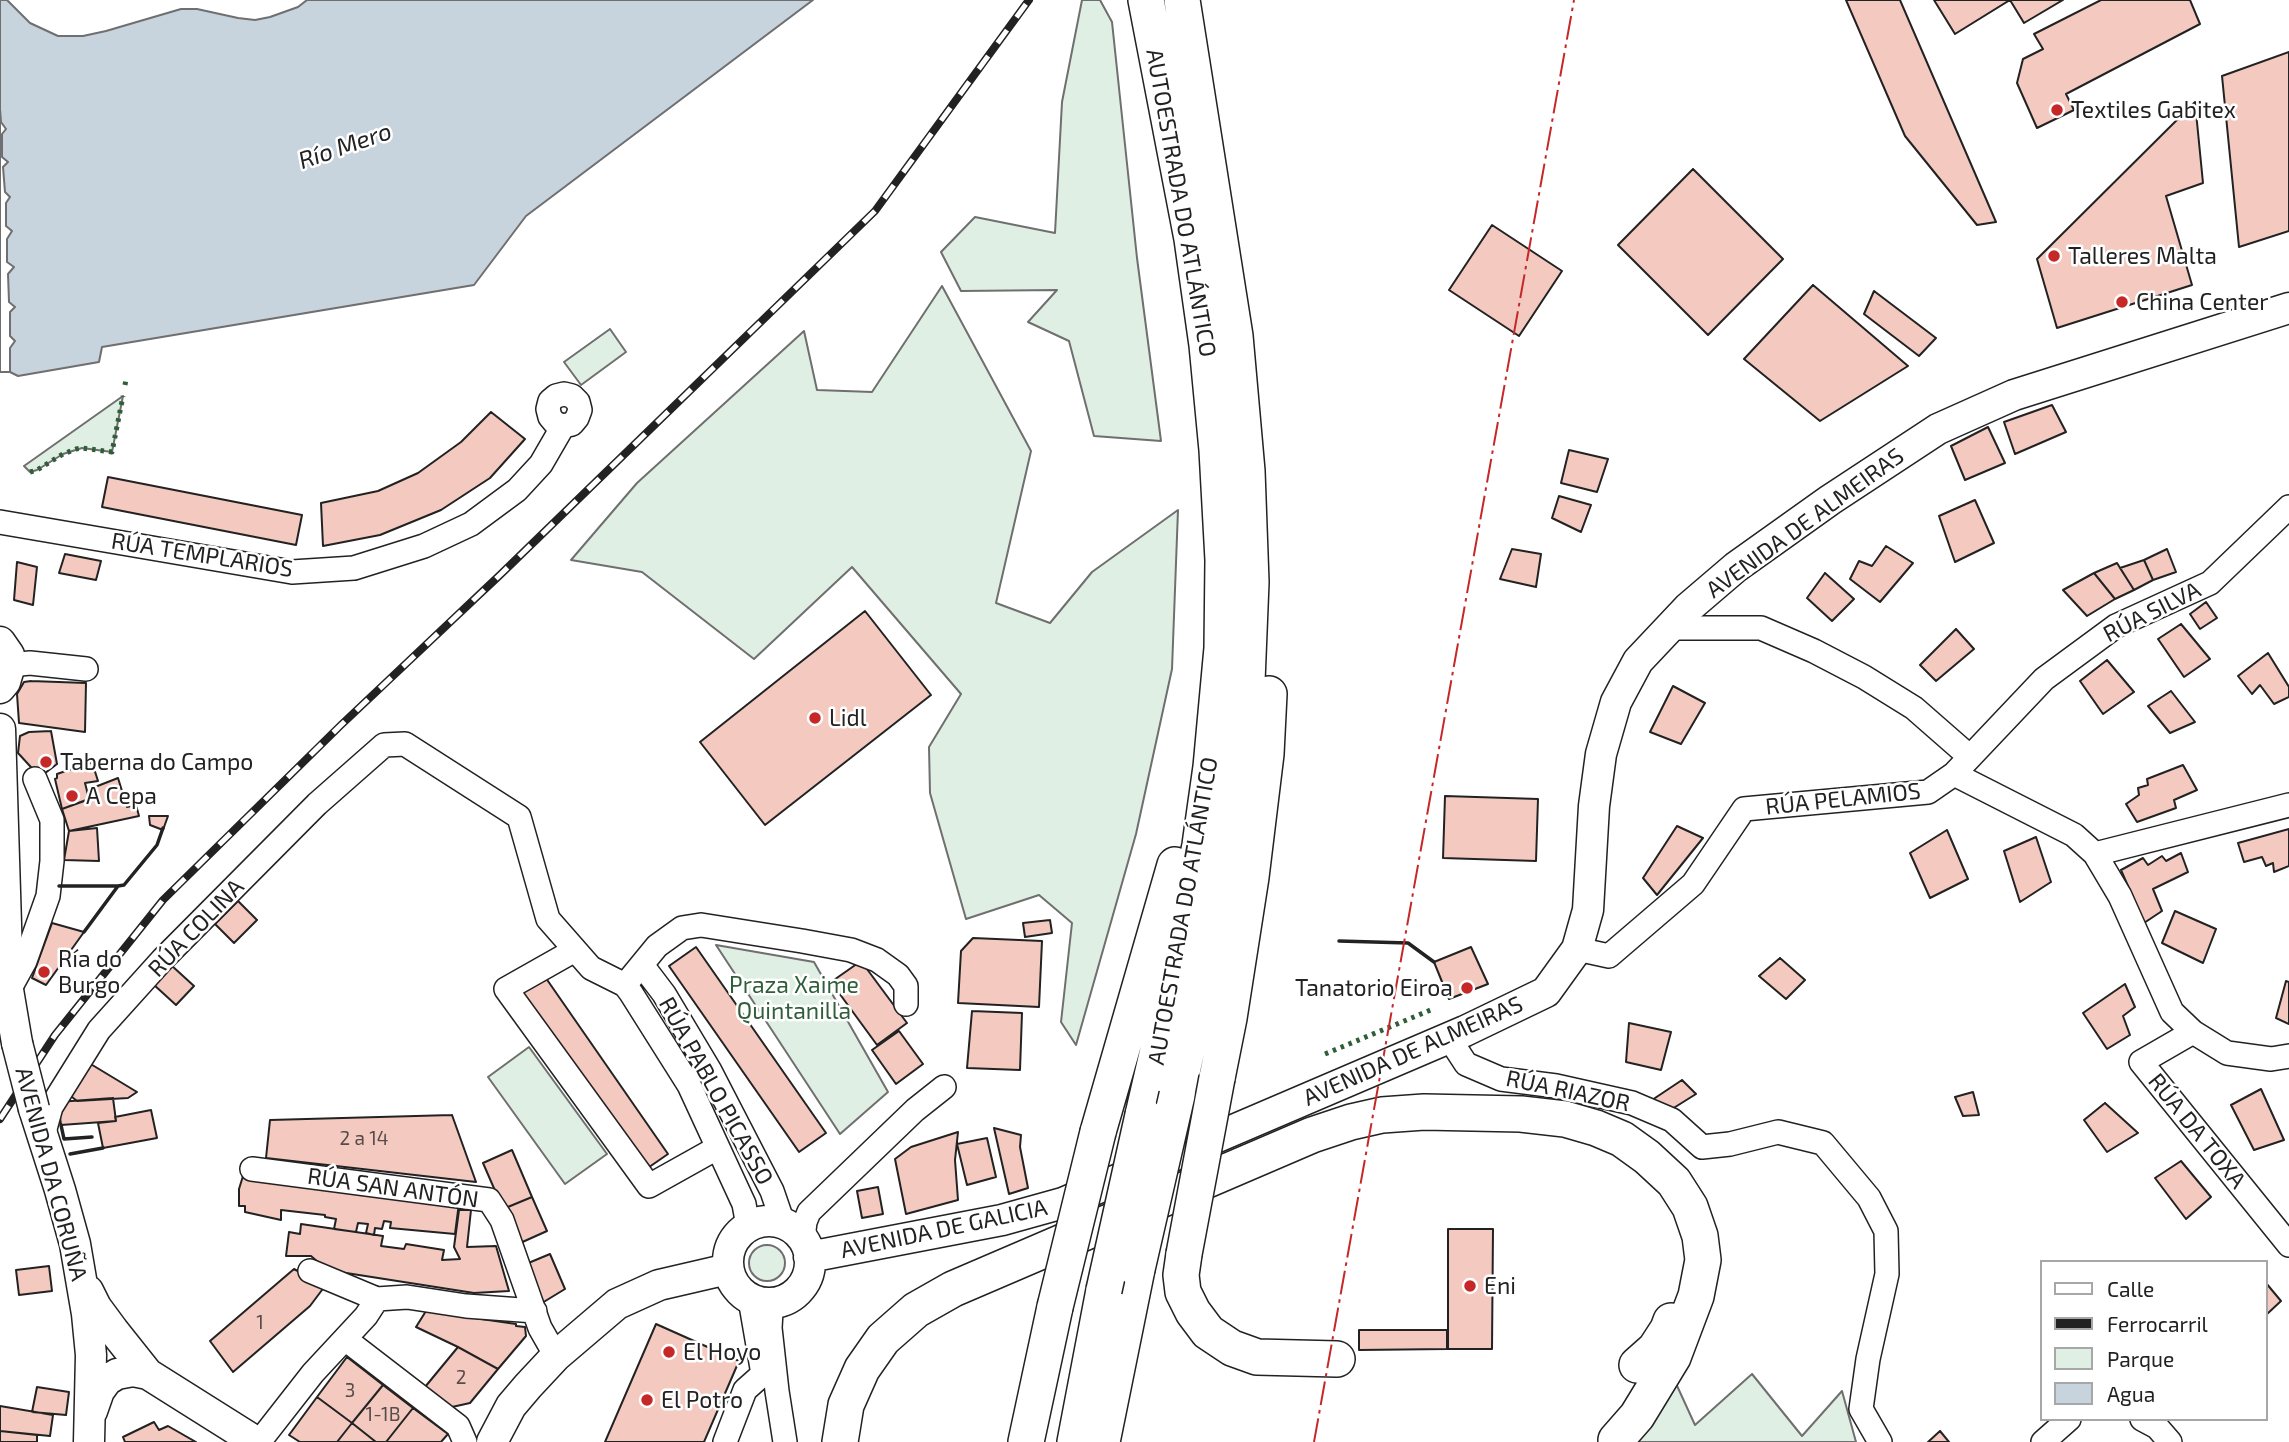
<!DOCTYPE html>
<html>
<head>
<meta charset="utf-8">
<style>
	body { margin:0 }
	#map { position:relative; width:2289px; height:1442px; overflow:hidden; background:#fff; font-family:"Exo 2",sans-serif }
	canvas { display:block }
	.legend { position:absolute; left:2040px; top:1260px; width:228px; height:161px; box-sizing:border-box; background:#fff; border:2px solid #a7a7a7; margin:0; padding:9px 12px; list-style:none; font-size:21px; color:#222 }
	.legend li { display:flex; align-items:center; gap:14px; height:35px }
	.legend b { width:35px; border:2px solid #a7a7a7 }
</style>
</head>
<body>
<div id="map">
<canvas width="2289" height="1442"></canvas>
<ul class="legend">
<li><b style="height:9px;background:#fff"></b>Calle</li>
<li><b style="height:9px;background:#222"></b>Ferrocarril</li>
<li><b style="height:19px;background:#e0efe3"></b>Parque</li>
<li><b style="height:19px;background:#c7d3dd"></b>Agua</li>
</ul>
</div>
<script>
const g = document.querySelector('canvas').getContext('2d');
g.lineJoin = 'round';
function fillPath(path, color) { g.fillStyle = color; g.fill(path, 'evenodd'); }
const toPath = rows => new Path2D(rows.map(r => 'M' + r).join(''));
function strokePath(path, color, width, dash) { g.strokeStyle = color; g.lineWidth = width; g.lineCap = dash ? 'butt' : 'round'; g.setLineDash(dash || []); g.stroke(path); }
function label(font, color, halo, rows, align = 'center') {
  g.font = font + ' "Exo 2",sans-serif'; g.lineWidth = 5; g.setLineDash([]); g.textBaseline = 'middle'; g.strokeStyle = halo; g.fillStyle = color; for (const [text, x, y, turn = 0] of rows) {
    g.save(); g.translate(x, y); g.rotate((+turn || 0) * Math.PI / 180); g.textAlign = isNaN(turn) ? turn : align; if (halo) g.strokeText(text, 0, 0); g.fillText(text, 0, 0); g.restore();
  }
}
const green = toPath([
	[1082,0,1100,0,1112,22,1137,258,1161,441,1094,436,1069,341,1028,322,1057,290,961,291,941,252,975,217,1055,233,1062,102,1082,0],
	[942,286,1031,451,996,603,1050,623,1092,572,1178,510,1172,669,1136,834,1076,1045,1061,1022,1072,923,1039,895,966,919,930,793,929,747,961,694,852,567,754,659,642,572,571,560,637,483,804,331,817,390,872,392,942,286],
	[610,329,626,352,581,385,564,362,610,329],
	[123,396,112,452,82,448,63,454,37,470,30,472,24,466,123,396],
	[716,945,814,962,888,1092,840,1134,716,945],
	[529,1047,607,1154,565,1184,488,1077,529,1047],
	'749 1263a18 18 0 1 1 36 0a18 18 0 1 1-36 0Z',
	[1752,1374,1802,1436,1842,1391,1856,1442,1638,1442,1673,1377,1695,1425,1752,1374]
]);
fillPath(green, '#e0efe3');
strokePath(green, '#6f6f6f', 2);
const water = toPath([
	[0,0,7,0,30,23,58,36,83,36,106,31,181,9,197,9,238,18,255,20,270,17,298,7,307,0,813,0,526,216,474,285,102,347,99,362,18,376,10,372,0,372,0,0]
]);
fillPath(water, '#c7d3dd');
strokePath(water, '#6f6f6f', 2);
const pier = toPath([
	[0,109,1,122,6,129,2,134,2,157,8,162,3,167,5,192,10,197,6,203,6,226,12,231,7,239,7,262,14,267,8,274,9,302,15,307,10,312,10,336,15,341,10,348,10,372,0,372,0,109]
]);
fillPath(pier, '#fff');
strokePath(pier, '#6f6f6f', 2);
const building = toPath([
	[1846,0,1900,0,1996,222,1977,225,1905,136,1846,0],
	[1934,0,2063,0,2024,23,2010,0,1955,34,1934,0],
	[2101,0,2190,0,2200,24,2066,94,2074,110,2037,128,2017,83,2023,59,2043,49,2034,34,2101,0],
	[2289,52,2289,231,2239,247,2222,76,2289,52],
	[2195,102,2203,183,2166,196,2192,285,2057,328,2037,259,2195,102],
	[1693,169,1783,259,1708,335,1618,245,1693,169],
	[1492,225,1562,271,1519,336,1449,290,1492,225],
	[1813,285,1908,366,1820,421,1744,359,1813,285],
	[1874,291,1936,338,1919,356,1864,314,1874,291],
	[2052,405,2066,432,2015,454,2004,422,2052,405],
	[491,412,525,439,490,478,441,510,380,535,323,546,321,503,378,491,418,473,461,442,491,412],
	[1988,427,2005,463,1965,480,1951,446,1988,427],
	[1569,450,1608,459,1597,492,1561,483,1569,450],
	[108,477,302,515,296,545,102,507,108,477],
	[1559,496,1591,505,1581,532,1552,518,1559,496],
	[1975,500,1994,543,1955,562,1939,516,1975,500],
	[1886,546,1913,563,1880,602,1850,579,1859,561,1872,566,1886,546],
	[1512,549,1541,554,1536,587,1500,579,1512,549],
	[2167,549,2176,572,2153,580,2144,560,2167,549],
	[65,554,101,561,96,580,59,573,65,554],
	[2144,560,2153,580,2134,590,2120,568,2144,560],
	[17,562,37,567,33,605,14,600,17,562],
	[2117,563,2134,590,2115,599,2094,573,2117,563],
	[1825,573,1854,599,1832,621,1807,598,1825,573],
	[2094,573,2115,599,2087,616,2063,590,2094,573],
	[2206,602,2217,618,2200,629,2190,614,2206,602],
	[865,611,931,695,765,825,700,742,865,611],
	[2181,624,2210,659,2184,677,2158,639,2181,624],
	[1956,629,1974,649,1936,681,1920,665,1956,629],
	[2268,653,2289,687,2289,697,2274,704,2260,685,2252,694,2238,676,2268,653],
	[2107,660,2134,692,2103,714,2080,681,2107,660],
	[31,681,86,683,85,732,19,723,17,694,24,682,31,681],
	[1673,686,1705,703,1681,744,1650,732,1673,686],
	[2171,691,2195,722,2170,733,2148,706,2171,691],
	[51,731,57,764,40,777,18,753,20,736,29,732,51,731],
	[92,762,98,781,85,783,89,799,62,809,55,779,57,778,57,774,92,762],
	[2183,765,2197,790,2174,800,2176,808,2137,822,2126,804,2139,795,2138,788,2148,785,2147,779,2183,765],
	[118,778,127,807,136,805,139,816,69,831,62,809,98,796,95,787,118,778],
	[1445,796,1538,799,1536,861,1443,858,1445,796],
	[149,816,168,816,163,830,150,825,149,816],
	[1677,826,1703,838,1657,895,1643,878,1677,826],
	[97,828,99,861,64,860,69,831,97,828],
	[2289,829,2289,866,2274,872,2273,863,2266,866,2262,857,2244,862,2238,843,2289,829],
	[1947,830,1968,879,1930,898,1910,853,1947,830],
	[2036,837,2051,882,2020,902,2004,851,2036,837],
	[2181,853,2188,872,2153,889,2162,911,2144,923,2121,870,2143,858,2148,865,2162,856,2166,861,2181,853],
	[238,901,257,920,234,943,215,924,238,901],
	[2175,911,2216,929,2203,963,2162,943,2175,911],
	[1050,920,1052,933,1025,937,1023,923,1050,920],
	[52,923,84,932,46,985,32,978,52,923],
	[973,938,1042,941,1039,1007,958,1003,961,951,973,938],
	[696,947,826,1133,799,1152,669,966,696,947],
	[1471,947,1488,984,1449,999,1434,962,1471,947],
	[1780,958,1805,980,1786,999,1759,976,1780,958],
	[861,961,907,1023,877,1045,831,982,861,961],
	[171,965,194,986,176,1005,153,984,171,965],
	[541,971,668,1154,642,1172,515,990,541,971],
	[2286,981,2289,982,2289,1024,2276,1018,2286,981],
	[2125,984,2135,1007,2123,1016,2130,1035,2107,1049,2083,1013,2125,984],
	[972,1011,1022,1013,1020,1070,967,1068,972,1011],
	[1629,1023,1671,1032,1661,1070,1626,1062,1629,1023],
	[899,1031,923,1064,896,1084,872,1050,899,1031],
	[89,1063,137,1092,128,1098,77,1101,67,1093,89,1063],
	[1682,1080,1696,1094,1672,1109,1652,1100,1682,1080],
	[2261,1089,2284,1140,2254,1150,2231,1105,2261,1089],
	[1973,1092,1979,1115,1963,1116,1955,1097,1973,1092],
	[113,1098,116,1121,61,1125,58,1102,113,1098],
	[2105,1103,2138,1133,2107,1152,2084,1120,2105,1103],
	[151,1110,157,1138,103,1148,98,1123,116,1121,115,1117,151,1110],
	[452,1115,476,1182,266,1158,270,1120,452,1115],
	[994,1128,1021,1135,1020,1147,1028,1188,1009,1194,994,1128],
	[958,1132,955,1160,958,1200,906,1214,895,1159,911,1147,958,1132],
	[987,1138,996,1177,967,1185,957,1144,987,1138],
	[512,1150,532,1197,503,1209,483,1163,512,1150],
	[2181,1161,2211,1197,2186,1219,2155,1178,2181,1161],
	[243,1176,459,1203,455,1234,390,1228,391,1222,384,1221,382,1229,375,1228,374,1235,366,1233,368,1224,358,1223,356,1232,334,1229,336,1219,325,1217,325,1215,281,1210,281,1220,245,1212,245,1206,239,1206,239,1189,243,1176],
	[878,1187,883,1214,862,1218,857,1191,878,1187],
	[532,1197,547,1231,518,1244,503,1209,532,1197],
	[459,1210,471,1210,467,1247,496,1246,509,1291,474,1293,327,1270,311,1256,286,1256,289,1232,300,1234,301,1224,383,1236,381,1246,404,1249,406,1244,444,1250,442,1260,460,1259,454,1247,459,1210],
	[1448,1229,1493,1229,1492,1349,1448,1349,1448,1229],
	[550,1254,565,1289,542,1303,526,1264,550,1254],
	[49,1266,52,1291,19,1295,16,1270,49,1266],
	[294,1269,325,1286,310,1306,233,1372,210,1341,294,1269],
	[2266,1283,2281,1301,2266,1315,2266,1283],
	[426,1311,516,1324,516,1326,525,1327,526,1336,498,1369,458,1347,416,1327,426,1311],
	[656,1324,739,1361,704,1442,605,1442,656,1324],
	[1359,1330,1447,1330,1447,1349,1359,1350,1359,1330],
	[458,1347,498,1369,470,1403,452,1407,425,1387,458,1347],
	[347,1357,383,1385,352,1423,317,1397,347,1357],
	[383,1385,413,1408,386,1442,376,1442,352,1423,383,1385],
	[37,1387,69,1392,66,1415,32,1412,37,1387],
	[317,1397,352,1423,337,1442,300,1442,289,1435,317,1397],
	[0,1406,53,1415,50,1436,0,1431,0,1406],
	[413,1408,448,1434,441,1442,386,1442,413,1408],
	[154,1422,159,1430,168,1426,196,1442,125,1442,123,1437,154,1422],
	[352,1423,376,1442,337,1442,352,1423],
	[0,1431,37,1435,37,1442,0,1442,0,1431],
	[1940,1431,1949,1442,1928,1442,1940,1431]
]);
fillPath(building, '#f3c9c0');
strokePath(building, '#222', 2);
const minor = toPath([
	[0,522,292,572,354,568,424,546,471,524,517,490,541,464,563,426,572,424,577,418,580,410,578,402,572,396,564,394,556,396,550,401,548,409,550,417,555,423,563,426],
	[1668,628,1761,628,1814,651,1864,677,1914,708,1970,757],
	[10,665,30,663,86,669],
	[1954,774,2074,835,2095,854,2120,896,2172,1012,2193,1032,2227,1053,2271,1059,2289,1056],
	[2095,854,2289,805],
	[1577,949,1609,956,1693,884,1744,809,1928,792,1954,774,2044,679,2116,626,2210,583,2289,507],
	[575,950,506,989,649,1186,717,1148],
	[642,965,664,994,710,1071,772,1191,783,1223],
	[625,985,657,946,682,928,701,925,802,941,851,950,877,960,898,975,906,986,906,1004],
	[8,992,25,961,48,896,52,861,52,820,35,779],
	[2193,1032,2141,1062,2289,1245],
	[1449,1038,1466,1064,1501,1079,1556,1086,1632,1103,1672,1120,1702,1147,1730,1144,1778,1132,1823,1143,1869,1198,1886,1231,1887,1274,1868,1359,1861,1409,1880,1442],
	[43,1136,51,1107,99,1030,163,959,317,804,384,745,405,744,519,817,548,919,591,968,625,985,631,993,689,1085,744,1204,748,1226],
	[252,1169,489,1200,502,1220,540,1328,556,1356],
	[803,1238,805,1222,809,1212,915,1110,944,1087],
	[310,1271,377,1299],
	[775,1302,771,1311,770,1328,777,1391,785,1442],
	[345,1339,458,1426,465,1442],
	[2142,1419,2157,1427,2170,1442],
	[259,1442,313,1373,366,1316,377,1299,407,1297,466,1306,535,1311],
	[725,1442,745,1390,763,1374,750,1299],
	[2043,1442,2069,1419]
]);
const major = toPath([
	[0,642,9,655,10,665,5,682,0,688],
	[0,729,8,990],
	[5,972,17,1043],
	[34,1109,60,1190,75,1244,87,1314,91,1355,89,1442],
	'728 1262a41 41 0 1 1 82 0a41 41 0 1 1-82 0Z',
	[809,1257,1002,1220,1063,1203,1465,1031,1546,992,1577,949,1588,910,1594,806,1601,754,1616,702,1638,661,1688,608,1736,567,1830,500,1938,429,2014,395,2289,308],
	[88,1291,96,1307,113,1330,148,1374,256,1442],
	[92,1411,99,1391,107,1380,117,1374,133,1371,148,1374],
	[492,1442,511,1406,528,1386,556,1356,617,1304,659,1285,728,1269]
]);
const highway = toPath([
	[1217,1078,1229,1018,1251,877,1266,754,1269,694],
	[1177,1095,1203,977,1232,817,1246,706,1251,582,1247,471,1235,336,1182,0],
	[1143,1115,1173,985,1200,845,1211,767,1222,648,1223,560,1217,450,1207,345,1192,239,1146,0],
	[1098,1132,1175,865],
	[1184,1254,1181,1275,1183,1292,1193,1312,1208,1332,1232,1348,1257,1357,1337,1359],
	[1637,1365,1655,1349,1668,1329,1671,1321],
	[840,1442,846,1405,862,1369,883,1339,916,1310,953,1289,1312,1135,1351,1122,1382,1115,1424,1112,1521,1114,1565,1119,1596,1128,1622,1139,1647,1157,1674,1182,1690,1207,1700,1236,1703,1260,1696,1296,1673,1357,1637,1416,1616,1440],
	[1026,1442,1055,1307],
	[1075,1442,1104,1290],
	[1102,1442,1137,1269]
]);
strokePath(minor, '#222', 26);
strokePath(major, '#222', 33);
strokePath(highway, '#222', 38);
strokePath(minor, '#fff', 23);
strokePath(major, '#fff', 30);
strokePath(highway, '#fff', 35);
const rail = toPath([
	[0,1119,55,1035,163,900,341,725,501,574,875,211,1029,0]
]);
strokePath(rail, '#222', 8);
strokePath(rail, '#fff', 5, [16]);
const majorBridge = toPath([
	[17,1043,34,1109]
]);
const highwayBridge = toPath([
	[1184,1254,1217,1078],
	[1137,1269,1177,1095],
	[1104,1290,1143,1115],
	[1055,1307,1098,1132]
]);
strokePath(majorBridge, '#222', 33, []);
strokePath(highwayBridge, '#222', 38, []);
strokePath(majorBridge, '#fff', 30);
strokePath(highwayBridge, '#fff', 35);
strokePath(toPath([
	[125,385,126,379],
	[30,472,37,470,63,454,76,449,82,448,112,452,123,396],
	[1325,1054,1433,1009]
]), '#2f5e38', 5, [3.5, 5]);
strokePath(toPath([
	[59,886,118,886,84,932],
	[118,886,124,885,157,845,163,828],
	[1339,941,1408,943,1434,962],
	[61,1125,64,1139,92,1137],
	[70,1154,103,1148]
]), '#222', 3.5);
strokePath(toPath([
	[1314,1442,1574,0]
]), '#c62828', 2, [24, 5, 3.5, 5]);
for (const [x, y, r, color] of [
	[2057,110,7,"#c62828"],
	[2054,256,7,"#c62828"],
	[2122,302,7,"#c62828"],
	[815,718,7,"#c62828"],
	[46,762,7,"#c62828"],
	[72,796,7,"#c62828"],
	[44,972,7,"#c62828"],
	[1467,988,7,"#c62828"],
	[1470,1286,7,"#c62828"],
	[669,1352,7,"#c62828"],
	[647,1400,7,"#c62828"]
]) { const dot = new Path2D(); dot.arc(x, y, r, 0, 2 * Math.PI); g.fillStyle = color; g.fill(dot); strokePath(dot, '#fff', 2.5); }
label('19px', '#564c4a', null, [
	["2 a 14",364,1139],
	["1",260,1323],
	["2",461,1378],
	["3",350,1391],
	["1-1B",383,1415]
]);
label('23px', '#222', '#fff', [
	["Textiles Gabitex",2071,110],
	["Talleres Malta",2068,256],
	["China Center",2136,302],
	["Lidl",829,718],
	["Taberna do Campo",60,762],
	["A Cepa",86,796],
	["Ría do",58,959],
	["Burgo",58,985],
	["Tanatorio Eiroa",1453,988,"right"],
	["Eni",1484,1286],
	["El Hoyo",683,1352],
	["El Potro",661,1400]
], 'left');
label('23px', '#222', '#fff', [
	["AUTOESTRADA DO ATLÁNTICO",1181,203,80],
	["AVENIDA DE ALMEIRAS",1805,523,-36],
	["RÚA TEMPLARIOS",202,555,9],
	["RÚA SILVA",2152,612,-27],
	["RÚA PELAMIOS",1843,799,-6],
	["AUTOESTRADA DO ATLÁNTICO",1183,911,-80],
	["RÚA COLINA",196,928,-46],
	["AVENIDA DE ALMEIRAS",1413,1051,-24],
	["RÚA PABLO PICASSO",716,1091,61],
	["RÚA RIAZOR",1568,1091,12],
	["RÚA DA TOXA",2197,1131,51],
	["AVENIDA DA CORUÑA",51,1174,75],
	["RÚA SAN ANTÓN",393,1188,8],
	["AVENIDA DE GALICIA",944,1229,-12]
]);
label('23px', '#2f5e38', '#fff', [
	["Praza Xaime",794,985],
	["Quintanilla",794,1011]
]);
label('italic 24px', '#222', '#fff', [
	["Río Mero",345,146,-19]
]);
</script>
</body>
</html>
